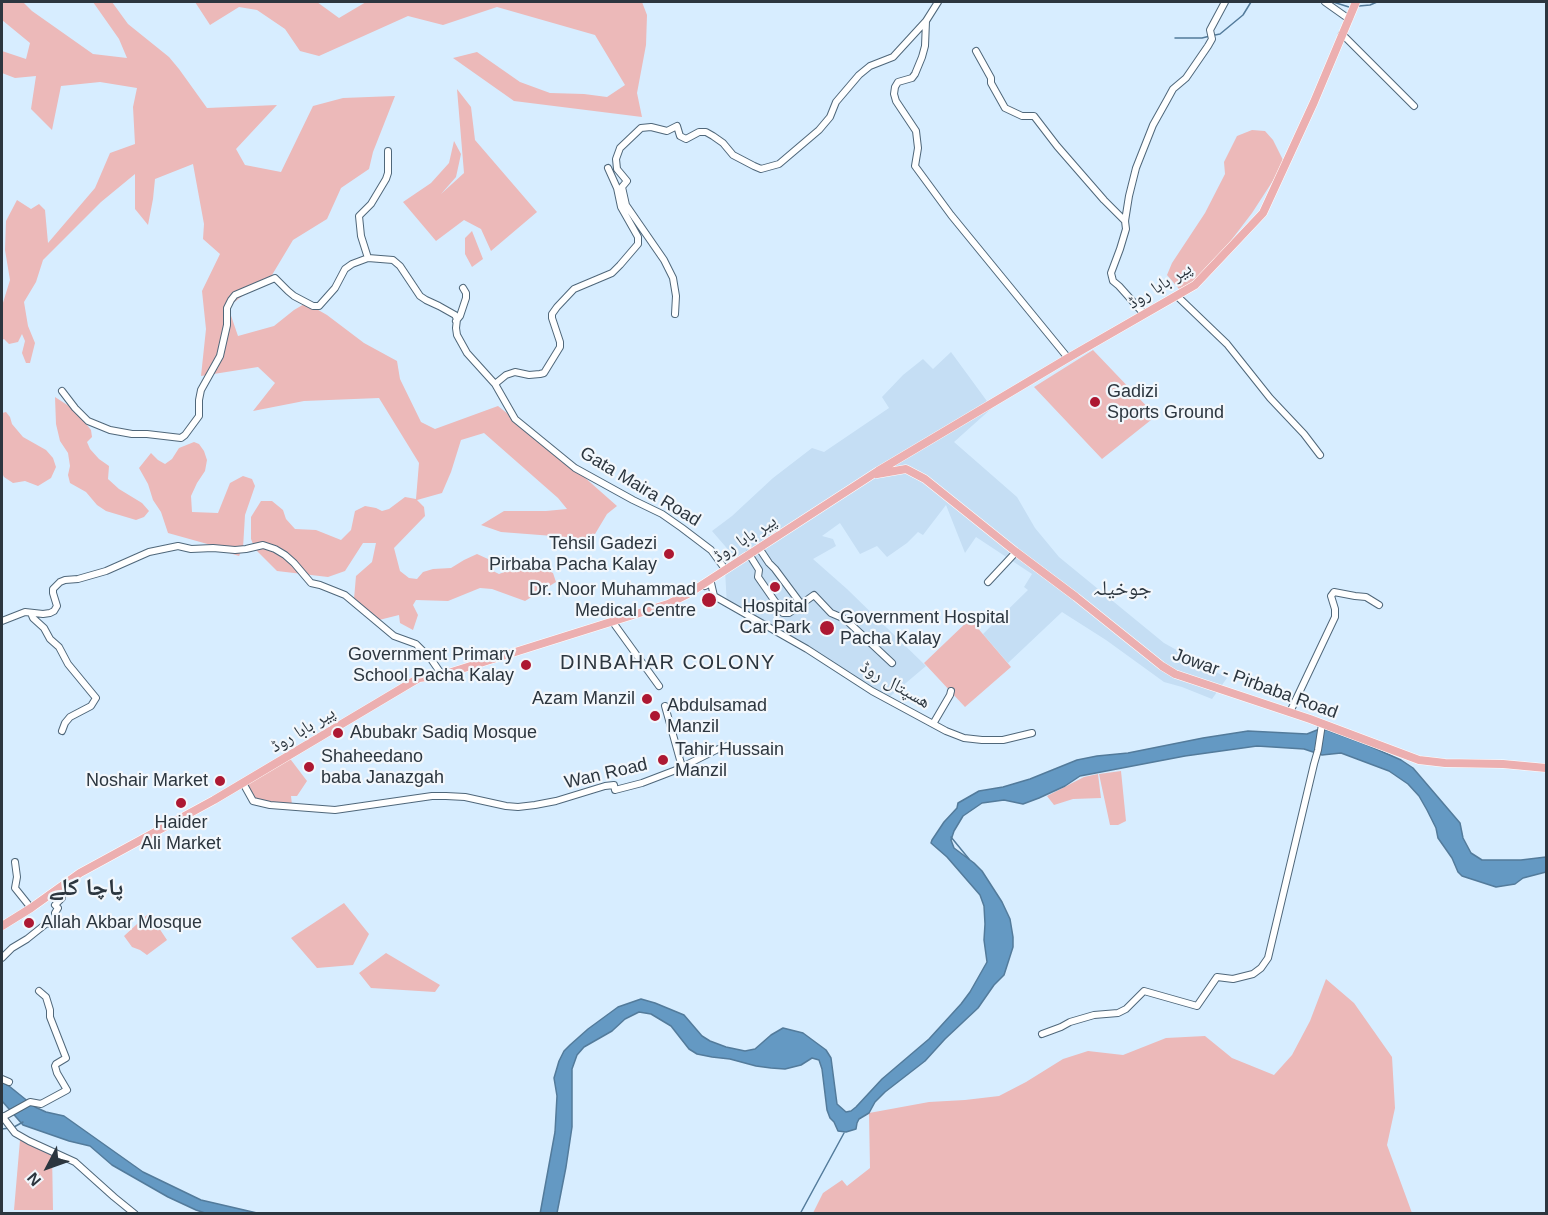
<!DOCTYPE html>
<html>
<head>
<meta charset="utf-8">
<style>
	body { margin:0 }
	#map { position:relative; width:1548px; height:1215px; overflow:hidden; background:#d7edff; font-family:Arial,sans-serif }
	canvas { display:block }
	.frame { position:absolute; inset:0; border:3px solid #2c363f; pointer-events:none }
	.north { position:absolute; left:18px; top:1137px; width:60px; height:60px; -webkit-text-stroke:4px #f2f7fc; paint-order:stroke; rotate:229deg; font-size:16px; font-weight:700; line-height:24px; text-align:center; color:#2c363f }
	.north::after { content:''; display:block; margin:auto; width:21px; height:27px; background:#2c363f; clip-path:polygon(50% 0,100% 100%,50% 72%,0 100%) }
</style>
</head>
<body>
<div id="map">
<canvas width="1548" height="1215"></canvas>
<div class="frame"></div>
<div class="north">N</div>
</div>
<script>
const g = document.querySelector('canvas').getContext('2d');
g.lineJoin = 'round';
function fillPath(path, color) { g.fillStyle = color; g.fill(path, 'evenodd'); }
const toPath = rows => new Path2D(rows.map(r => 'M' + r).join(''));
function strokePath(path, color, width, dash) { g.strokeStyle = color; g.lineWidth = width; g.lineCap = dash ? 'butt' : 'round'; g.setLineDash(dash || []); g.stroke(path); }
function label(font, color, halo, rows, align = 'center') {
  g.font = font + ' Arial,"Noto Naskh Arabic",sans-serif'; g.lineWidth = 4.5; g.setLineDash([]); g.textBaseline = 'middle'; g.strokeStyle = halo; g.fillStyle = color; for (const [text, x, y, turn = 0] of rows) {
    g.save(); g.translate(x, y); g.rotate((+turn || 0) * Math.PI / 180); g.textAlign = isNaN(turn) ? turn : align; if (halo) g.strokeText(text, 0, 0); g.fillText(text, 0, 0); g.restore();
  }
}
fillPath(toPath([
	[951,352,992,408,954,442,1017,497,1035,528,1059,557,1164,643,1227,678,1212,699,1182,687,1164,682,1106,640,1062,612,1008,663,983,634,1028,590,1024,587,1032,574,976,537,965,553,946,505,923,535,918,532,907,543,887,557,877,546,860,554,840,523,822,536,833,539,836,546,813,559,847,589,926,666,887,699,807,649,727,607,725,569,738,561,712,531,732,516,773,478,812,448,824,452,889,408,882,397,903,375,923,359,933,369]
]), '#c5def4');
fillPath(toPath([
	[2,2,23,2,32,11,93,54,127,58,119,39,93,2,112,2,128,24,169,57,179,69,207,108,277,105,236,149,245,165,281,172,313,106,343,98,395,96,373,152,369,169,341,188,327,219,293,240,269,280,254,287,228,307,238,336,274,326,294,310,306,303,327,315,364,343,397,361,400,379,421,422,435,429,498,406,557,453,617,506,607,514,592,539,501,532,481,525,504,511,546,511,567,509,558,498,484,433,461,440,451,472,442,493,417,500,424,507,425,516,394,548,400,571,409,578,417,579,423,572,433,569,451,568,464,560,477,554,488,559,493,564,493,571,499,574,526,564,536,566,553,573,556,582,525,601,492,589,480,588,448,601,416,600,413,605,418,615,413,630,400,623,399,615,379,620,354,599,356,576,372,562,376,543,363,543,345,571,328,577,277,571,255,549,251,539,251,517,261,501,272,501,283,510,286,519,295,529,316,530,341,540,351,530,355,511,365,506,376,508,382,511,389,509,405,497,416,499,419,463,379,398,304,401,253,411,275,383,258,367,201,376,206,329,202,291,220,254,203,239,204,224,193,164,155,179,153,199,148,225,135,209,135,174,101,202,43,260,36,282,24,302,28,326,35,343,30,363,26,363,22,353,25,341,22,334,18,342,9,344,4,339,2,340,2,306,10,280,5,250,6,221,17,200,31,209,39,204,45,210,48,243,95,188,110,153,135,144,133,107,137,88,100,82,61,86,52,130,31,109,36,76,15,78,2,73,2,51,26,59,30,43,2,20],
	[195,2,317,2,339,18,366,2,642,2,647,15,646,45,637,93,642,117,514,101,453,58,477,52,520,82,550,93,584,94,607,97,625,85,595,35,497,7,443,25,408,16,319,56,300,51,285,29,257,10,239,7,210,25],
	[457,89,471,107,475,140,537,212,491,251,481,229,464,220,436,241,403,202,431,183,449,163,454,141,461,154,456,177,441,194,464,173],
	[1252,130,1265,131,1273,140,1283,160,1276,176,1252,213,1226,247,1191,283,1179,289,1167,275,1172,263,1205,213,1225,174,1224,162,1237,136],
	[472,231,483,259,472,267,465,254,465,238],
	[1093,350,1156,416,1102,459,1034,387],
	[55,397,75,410,91,430,92,437,87,442,90,449,99,459,109,466,108,479,119,489,142,503,149,511,144,517,136,520,106,511,97,505,86,492,70,483,68,475,70,466,68,453,60,441,56,424],
	[6,412,10,417,12,424,23,437,46,450,53,458,56,467,51,478,38,486,25,481,13,483,4,477,2,473,2,413],
	[194,442,199,444,204,451,207,460,205,471,197,483,191,496,192,512,218,513,230,483,243,476,252,479,255,486,245,515,243,548,239,556,226,552,211,545,168,533,161,512,153,500,148,484,139,468,151,453,158,460,165,464,172,459,179,448],
	[970,619,1011,667,965,707,924,663],
	[288,756,307,781,297,796,291,796,292,805,258,803,243,783],
	[1121,771,1126,821,1118,825,1110,825,1099,774],
	[1098,774,1101,798,1073,799,1054,805,1047,796,1084,777],
	[344,903,369,934,353,965,317,968,291,938],
	[149,913,167,940,147,955,140,950,132,947,124,936],
	[386,953,440,985,435,992,371,988,359,973],
	[1326,979,1354,1003,1392,1057,1395,1108,1387,1145,1412,1213,813,1213,823,1193,842,1180,847,1186,870,1168,869,1113,929,1102,965,1100,999,1096,1026,1082,1063,1059,1088,1051,1123,1055,1166,1038,1205,1036,1232,1058,1274,1075,1292,1055,1310,1021],
	[20,1140,52,1152,53,1210,14,1210]
]), '#ecb9b9');
const water = toPath([
	[1317,730,1327,730,1365,744,1401,760,1413,768,1460,823,1463,838,1471,853,1482,860,1521,860,1546,857,1546,872,1523,878,1515,884,1496,887,1462,876,1458,872,1452,858,1438,838,1436,828,1427,810,1419,796,1408,784,1389,771,1341,753,1322,755,1304,749,1257,746,1185,756,1080,776,1065,786,1039,798,1023,804,1004,800,982,803,963,816,954,831,951,840,954,848,974,863,982,871,1002,902,1010,919,1013,937,1013,947,1004,975,994,985,978,1008,945,1039,925,1061,885,1092,875,1102,869,1113,859,1119,857,1123,856,1129,846,1132,838,1131,834,1122,830,1118,827,1110,822,1069,819,1060,812,1058,801,1065,785,1069,771,1068,756,1066,730,1059,712,1057,697,1054,689,1049,671,1026,651,1014,639,1012,625,1019,612,1031,584,1047,577,1055,572,1069,572,1127,566,1167,557,1213,540,1214,555,1132,557,1096,554,1078,559,1061,564,1051,570,1045,588,1029,618,1007,641,999,655,1003,684,1015,702,1036,710,1041,726,1047,745,1051,755,1049,771,1035,783,1028,803,1033,826,1050,831,1058,837,1104,846,1112,851,1111,856,1107,882,1079,929,1039,961,1004,970,992,987,962,984,940,985,924,984,906,980,895,947,857,931,843,932,840,944,822,957,808,958,803,979,791,1003,787,1030,779,1077,760,1097,756,1128,753,1203,738,1248,731,1307,734,1317,730],
	[2,1082,9,1086,35,1107,46,1112,64,1116,143,1172,201,1200,257,1213,205,1213,196,1210,168,1197,112,1165,90,1146,69,1141,23,1125,2,1101,2,1082]
]);
fillPath(water, '#6499c3');
strokePath(water, '#537b9b', 1.5);
strokePath(toPath([
	[1333,2,1349,7],
	[1359,6,1370,5,1377,2],
	[1215,35,1220,34,1243,15,1251,2],
	[1175,38,1202,38,1210,36],
	[951,837,969,859],
	[14,1127,23,1122],
	[2,1129,10,1128],
	[800,1214,844,1133]
]), '#537b9b', 1.5);
const minor = toPath([
	[938,2,926,21,925,46,922,57,915,74,912,78,898,82,895,87,894,94,896,101,916,131,918,148,915,166,951,215,1068,358],
	[1325,2,1349,19],
	[1342,34,1414,106],
	[976,51,991,78,991,83,1005,108,1022,116,1034,116,1057,146,1104,200,1125,221],
	[368,258,361,236,359,216,371,204,386,179,388,173,388,151],
	[1177,296,1227,344,1270,398,1304,434,1320,455],
	[675,314,676,296,673,278,664,260,626,205,622,187,627,181,617,169,616,159,620,148,641,128,651,127,667,131,677,126,680,136,686,139,699,132,706,132,713,136,723,143,733,155,754,166,761,169,779,164,819,130,830,117,836,102,859,75,870,66,893,57,926,21],
	[1144,314,1119,286,1113,281,1111,273,1120,249,1126,229,1125,221,1129,196,1136,168,1153,125,1167,100,1173,89,1186,78,1208,46,1212,39,1210,30,1225,2],
	[456,321,460,316,466,298,466,293,463,288],
	[495,384,506,375,515,372,529,375,540,374,544,373,560,347,560,342,552,318,552,314,557,307,574,289,612,273,620,265,638,244,638,237,621,207,617,188,608,168],
	[62,391,75,408,88,421,110,430,132,434,147,434,181,438,185,435,199,416,199,400,201,390,220,356,227,325,227,308,231,300,235,295,275,278,288,291,294,296,313,306,319,306,335,288,345,269,352,264,368,258,393,260,400,266,420,296,426,300,439,306,455,315,457,319,456,328,457,335,467,353,495,384,515,419,575,468,633,500,662,514,682,528,711,550,725,569],
	[759,548,769,563,775,569,801,604],
	[749,554,759,570,758,577,783,613,789,613,814,595,831,613,845,619,892,663],
	[988,582,1016,552],
	[705,586,711,583,714,596,807,649,872,691,946,731,964,738,982,740,1003,740,1032,733],
	[31,613,33,618,44,628,50,639,59,647,68,664,96,698,91,706,70,717,65,723,62,731],
	[2,621,25,612,43,614,50,613,54,611,57,606,53,593,53,589,60,582,65,580,78,579,106,571,149,552,178,546,191,549,213,548,235,550,246,549,263,545,275,549,285,555,294,563,311,583,320,585,345,595,394,636,416,644,431,659,442,675],
	[612,621,659,686],
	[665,706,682,767],
	[1290,712,1335,617,1335,609,1331,596,1334,592,1355,596,1366,597,1379,605],
	[933,724,950,695,951,691],
	[243,783,253,801,270,805,335,810,432,796,446,796,465,797,506,806,518,807,535,805,556,801,605,786,614,785,615,790,642,783,676,770,716,750,730,745],
	[15,862,17,877,15,888,31,908],
	[2,958,12,948,27,939,47,923,51,924,59,919,55,913,58,908,55,905,62,898,62,895,59,888],
	[1042,1034,1061,1027,1070,1022,1094,1015,1118,1013,1126,1009,1144,991,1197,1006,1217,977,1233,979,1253,974,1261,968,1268,958,1314,764,1318,750,1322,724],
	[2,1079,9,1082],
	[2,1116,15,1133,29,1141,75,1162,114,1197,135,1214],
	[3,1117,30,1102,41,1104,67,1090,57,1073,55,1066,56,1064,66,1058,50,1017,50,1010,46,997,39,991]
]);
const major = toPath([
	[877,474,906,469,925,479,1016,552,1076,597,1162,666,1175,674,1310,719,1419,760,1445,763,1503,764,1546,768],
	[2,926,31,908,80,873,214,800,419,678,442,675,668,604,688,594,878,471,1068,358,1195,285,1263,213,1314,102,1356,2]
]);
strokePath(minor, '#4f677a', 8);
strokePath(major, '#fff', 9);
strokePath(minor, '#fff', 6);
strokePath(major, '#ecafb0', 8);
for (const [x, y, r, color] of [
	[1095,402,6,"#ad1832"],
	[669,554,6,"#ad1832"],
	[775,587,6,"#ad1832"],
	[709,600,8,"#ad1832"],
	[827,628,8,"#ad1832"],
	[526,665,6,"#ad1832"],
	[647,699,6,"#ad1832"],
	[655,716,6,"#ad1832"],
	[338,733,6,"#ad1832"],
	[663,760,6,"#ad1832"],
	[309,767,6,"#ad1832"],
	[220,781,6,"#ad1832"],
	[181,803,6,"#ad1832"],
	[29,923,6,"#ad1832"]
]) { const dot = new Path2D(); dot.arc(x, y, r, 0, 2 * Math.PI); g.fillStyle = color; g.fill(dot); strokePath(dot, '#f2f7fc', 2); }
label('18px', '#2c363f', '#f2f7fc', [
	["پیر بابا روڈ",1160,286,-32],
	["Gata Maira Road",640,487,31],
	["پیر بابا روڈ",745,539,-33],
	["Jowar - Pirbaba Road",1255,684,20],
	["ھسپتال روڈ",895,685,30],
	["پیر بابا روڈ",303,730,-31],
	["Wan Road",606,774,-13]
]);
label('18px', '#2c363f', '#f2f7fc', [
	["Gadizi",1107,392],
	["Sports Ground",1107,413],
	["Tehsil Gadezi",657,544,"right"],
	["Pirbaba Pacha Kalay",657,565,"right"],
	["Dr. Noor Muhammad",696,590,"right"],
	["Medical Centre",696,611,"right"],
	["Hospital",775,607,"center"],
	["Car Park",775,628,"center"],
	["Government Hospital",840,618],
	["Pacha Kalay",840,639],
	["Government Primary",514,655,"right"],
	["School Pacha Kalay",514,676,"right"],
	["Azam Manzil",635,699,"right"],
	["Abdulsamad",667,706],
	["Manzil",667,727],
	["Abubakr Sadiq Mosque",350,733],
	["Tahir Hussain",675,750],
	["Manzil",675,771],
	["Shaheedano",321,757],
	["baba Janazgah",321,778],
	["Noshair Market",208,781,"right"],
	["Haider",181,823,"center"],
	["Ali Market",181,844,"center"],
	["Allah Akbar Mosque",41,923]
], 'left');
g.letterSpacing = '1.5px';
label('20px', '#2c363f', '#f2f7fc', [
	["DINBAHAR COLONY",668,663]
]);
g.letterSpacing = '0px';
label('21px', '#2c363f', '#f2f7fc', [
	["جوخیلہ",1122,589]
]);
label('bold 24px', '#2c363f', '#f2f7fc', [
	["پاچا کلے",86,888]
]);
</script>
</body>
</html>
